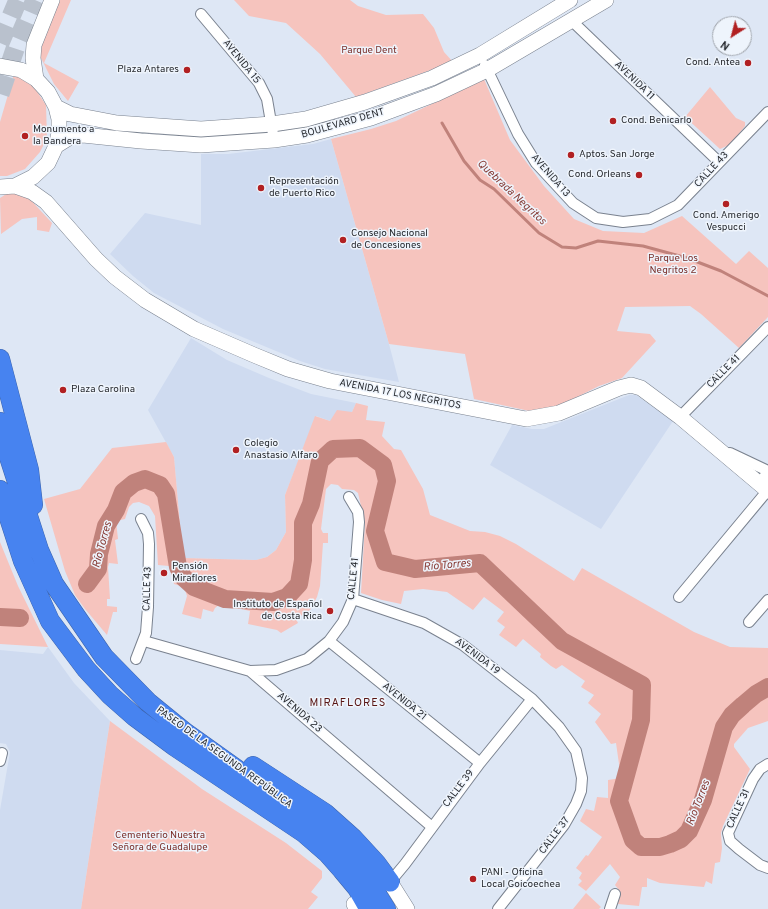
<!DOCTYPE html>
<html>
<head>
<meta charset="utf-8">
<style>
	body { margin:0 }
	#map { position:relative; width:768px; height:909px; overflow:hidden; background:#dee7f5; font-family:Overpass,sans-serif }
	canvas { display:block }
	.north { position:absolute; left:712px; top:16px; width:40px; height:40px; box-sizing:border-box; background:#eef4fc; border:1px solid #9ea3aa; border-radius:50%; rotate:216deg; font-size:11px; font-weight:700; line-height:16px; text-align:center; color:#272a2f }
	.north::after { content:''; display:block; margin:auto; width:14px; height:18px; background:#b12022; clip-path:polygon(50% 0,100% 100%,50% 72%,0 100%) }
</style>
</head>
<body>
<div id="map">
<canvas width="768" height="909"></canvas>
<div class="north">N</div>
</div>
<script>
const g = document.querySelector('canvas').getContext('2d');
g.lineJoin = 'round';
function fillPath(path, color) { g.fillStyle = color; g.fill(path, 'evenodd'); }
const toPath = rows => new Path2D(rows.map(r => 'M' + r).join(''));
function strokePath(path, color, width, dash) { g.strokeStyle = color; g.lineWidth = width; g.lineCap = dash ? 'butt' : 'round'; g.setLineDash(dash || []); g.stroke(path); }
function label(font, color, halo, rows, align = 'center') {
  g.font = font + ' Overpass,sans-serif'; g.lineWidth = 3; g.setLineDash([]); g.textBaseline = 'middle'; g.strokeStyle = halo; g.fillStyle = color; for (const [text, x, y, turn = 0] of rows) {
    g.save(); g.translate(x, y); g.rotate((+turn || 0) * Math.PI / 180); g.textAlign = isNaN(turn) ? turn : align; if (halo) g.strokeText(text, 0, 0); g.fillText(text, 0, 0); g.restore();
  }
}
fillPath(toPath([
	[331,139,389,344,399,382,325,369,300,361,223,329,154,293,133,276,110,254,145,213,201,225,201,154,228,154,313,144],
	[191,338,227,360,269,378,311,394,356,403,352,412,330,421,316,416,285,495,286,532,276,550,267,557,256,560,183,558,174,457,148,410],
	[629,395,636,395,673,421,601,529,490,465,512,425,532,429,544,429],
	[48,647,74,683,110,721,81,909,0,909,0,810,10,752,6,744,0,743,0,650,43,654]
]), '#cfdbf0');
fillPath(toPath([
	[57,0,71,0,44,63,79,82,68,101,54,84,40,56,40,41],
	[234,0,350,0,358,6,386,15,423,14,434,28,444,52,453,62,356,97,320,54,286,23,249,16],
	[14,74,34,87,46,105,47,138,40,152,25,169,7,176,0,176,0,122],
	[484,79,510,140,544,186,574,219,603,231,644,233,682,216,736,264,749,251,768,268,768,317,739,348,701,314,690,306,625,307,617,331,650,334,656,341,622,378,599,386,569,401,544,411,534,412,474,399,465,354,389,344,331,139,371,129,396,121],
	[710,87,736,118,745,122,745,126,731,144,720,149,685,117],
	[11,191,28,197,52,223,49,232,37,230,37,217,22,219,1,234,0,198],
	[356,403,368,406,366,420,385,422,382,436,394,449,401,450,423,489,430,515,470,531,485,532,500,536,516,544,574,581,582,568,694,632,730,647,768,648,768,721,748,728,734,744,734,747,750,769,723,826,721,833,722,848,720,862,715,863,712,884,706,881,704,887,660,883,647,878,647,887,642,887,639,906,618,904,620,891,615,885,620,877,610,864,586,891,578,885,582,881,579,878,582,873,576,868,586,855,588,856,602,837,580,821,586,809,594,811,597,797,608,798,608,780,621,778,616,743,611,744,595,722,601,714,588,703,594,695,581,687,585,681,562,665,556,669,551,666,540,657,541,654,523,639,516,647,499,635,505,627,497,621,504,612,484,597,473,610,447,592,423,589,404,591,401,604,382,600,361,593,365,523,358,493,354,490,342,489,338,485,331,484,326,489,321,529,323,533,328,533,328,543,323,543,320,586,317,597,310,610,296,619,298,623,281,633,277,630,248,624,250,611,220,604,215,608,213,612,203,609,201,619,182,614,187,596,185,590,181,586,174,584,169,566,158,565,155,516,149,506,139,502,133,503,129,507,125,519,116,521,118,539,115,540,118,564,109,563,108,567,110,599,107,599,107,606,117,607,117,612,113,612,107,635,85,609,75,595,65,571,44,499,80,489,112,448,166,442,174,457,183,558,256,560,267,557,276,550,286,532,285,495,315,416,330,421,337,410,352,412],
	[0,542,18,586,48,647,0,644],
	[110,721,202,789,286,843,322,871,322,878,311,892,318,897,308,909,81,909],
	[586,893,601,907,599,909,573,909]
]), '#f6c4be');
strokePath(toPath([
	[442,123,464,161,480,180,494,189,539,233,562,247,576,248,598,241,643,246,687,258,721,271,768,296]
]), '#c0827b', 3);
strokePath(toPath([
	[87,584,98,569,99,554,106,526,116,510,123,492,134,483,145,479,160,485,166,494,178,567,183,577,194,587,225,599,273,602,287,597,299,584,303,560,303,523,311,504,320,461,333,449,360,448,383,465,387,481,375,531,385,562,415,569,480,563,562,641,642,685,641,720,619,801,633,840,641,847,660,847,670,844,681,839,689,831,703,800,724,727,732,715,743,705,756,694,768,687],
	[0,617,20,618]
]), '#c0827b', 18);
strokePath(toPath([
	[0,43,18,0],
	[0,94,18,40,35,0]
]), '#b9c1cd', 19, [19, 10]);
const street = toPath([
	[201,14,259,83,267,99,274,140],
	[572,21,719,162],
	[485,65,518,134,536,163,573,203,596,218,623,222,650,219,678,205,768,112],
	[680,417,768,327],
	[730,453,768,471],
	[679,597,768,490,764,477,768,471],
	[353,599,424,623,463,645,532,699,559,727,576,751,582,778,581,791,576,804,564,825,498,909],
	[749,622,768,600],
	[144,641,250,671,432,827],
	[329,641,480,763],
	[136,659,146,633,148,607,149,544,148,533,141,519],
	[250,671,276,670,307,659,329,641,343,622,353,599,359,522,358,512,349,497],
	[0,761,2,753],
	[768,764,760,769,753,779,728,833,730,841,739,849,760,865,768,868],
	[390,882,405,864,480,763,532,699],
	[610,909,615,894]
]);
const secondary = toPath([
	[0,66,21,70,36,79,48,92,56,107,59,119,59,133,56,146,48,163,33,177,15,186,0,187],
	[36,79,33,58,34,45,52,0],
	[56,107,70,114,117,123,201,129,272,124,306,119,365,102,432,78,480,55,570,0],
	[56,146,72,136,83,135,141,141,201,145,274,140,307,135,371,118,436,94,487,70,606,0],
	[15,186,32,192,46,202,96,259,115,277,145,300,194,329,254,355,288,369,330,381,526,419,559,413,619,388,631,385,641,388,680,417,768,491],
	[390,882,407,909],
	[354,904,356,909]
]);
const highway = toPath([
	[0,359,29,470,33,505],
	[0,422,9,457,39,550,54,584,104,657,148,702,186,733,319,828,346,853,366,877,386,909],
	[0,490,23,561,50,621,86,669,110,695,135,717,174,746,304,833,327,853,342,870,357,888,369,909],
	[253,766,325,813,353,838,376,863,390,882]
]);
strokePath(street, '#7a828f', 12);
strokePath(secondary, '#7a828f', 16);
strokePath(highway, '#3c64ac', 20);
strokePath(street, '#fff', 10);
strokePath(secondary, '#fff', 15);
strokePath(highway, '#4783f0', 19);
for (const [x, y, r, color] of [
	[748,63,4,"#b12022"],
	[187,70,4,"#b12022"],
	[613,121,4,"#b12022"],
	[25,136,4,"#b12022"],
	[571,155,4,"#b12022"],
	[639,175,4,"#b12022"],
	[261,188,4,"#b12022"],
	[726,204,4,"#b12022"],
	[343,240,4,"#b12022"],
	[63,390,4,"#b12022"],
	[236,450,4,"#b12022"],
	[164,573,4,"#b12022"],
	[330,611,4,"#b12022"],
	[473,879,4,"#b12022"]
]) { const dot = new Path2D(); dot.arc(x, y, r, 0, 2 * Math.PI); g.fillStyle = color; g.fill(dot); strokePath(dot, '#eef4fc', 1.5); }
label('10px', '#7b2f2a', '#eef4fc', [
	["Parque Dent",369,51],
	["Parque Los",673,259],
	["Negritos 2",673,271],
	["Cementerio Nuestra",160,836],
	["Señora de Guadalupe",160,848]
]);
label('10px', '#272a2f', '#eef4fc', [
	["AVENIDA 15",241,62,51],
	["AVENIDA 11",634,81,44],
	["BOULEVARD DENT",343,124,-16],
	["CALLE 43",712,170,-47],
	["AVENIDA 13",550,176,49],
	["CALLE 41",724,372,-45],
	["AVENIDA 17 LOS NEGRITOS",400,395,11],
	["CALLE 41",354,579,-84],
	["CALLE 43",148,589,-88],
	["AVENIDA 19",477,657,37],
	["AVENIDA 21",404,702,39],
	["AVENIDA 23",299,713,41],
	["PASEO DE LA SEGUNDA REPÚBLICA",224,758,36],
	["CALLE 39",459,789,-53],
	["CALLE 31",739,809,-65],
	["CALLE 37",555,836,-53]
]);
label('10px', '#272a2f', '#eef4fc', [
	["Cond. Antea",740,63,"right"],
	["Plaza Antares",179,70,"right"],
	["Cond. Benicarlo",621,121],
	["Monumento a",33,130],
	["la Bandera",33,142],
	["Aptos. San Jorge",579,155],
	["Cond. Orleans",631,175,"right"],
	["Representación",269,182],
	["de Puerto Rico",269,194],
	["Cond. Amerigo",726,216,"center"],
	["Vespucci",726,228,"center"],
	["Consejo Nacional",351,234],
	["de Concesiones",351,246],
	["Plaza Carolina",71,390],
	["Colegio",244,444],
	["Anastasio Alfaro",244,456],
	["Pensión",172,567],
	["Miraflores",172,579],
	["Instituto de Español",322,605,"right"],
	["de Costa Rica",322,617,"right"],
	["PANI - Oficina",481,873],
	["Local Goicoechea",481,885]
], 'left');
label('italic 11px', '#863933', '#eef4fc', [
	["Quebrada Negritos",511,193,43],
	["Río Torres",103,545,-75],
	["Río Torres",447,566,-5],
	["Río Torres",699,803,-69]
]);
g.letterSpacing = '1px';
label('11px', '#591513', '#eef4fc', [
	["MIRAFLORES",348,704]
]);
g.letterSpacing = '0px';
</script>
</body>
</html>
